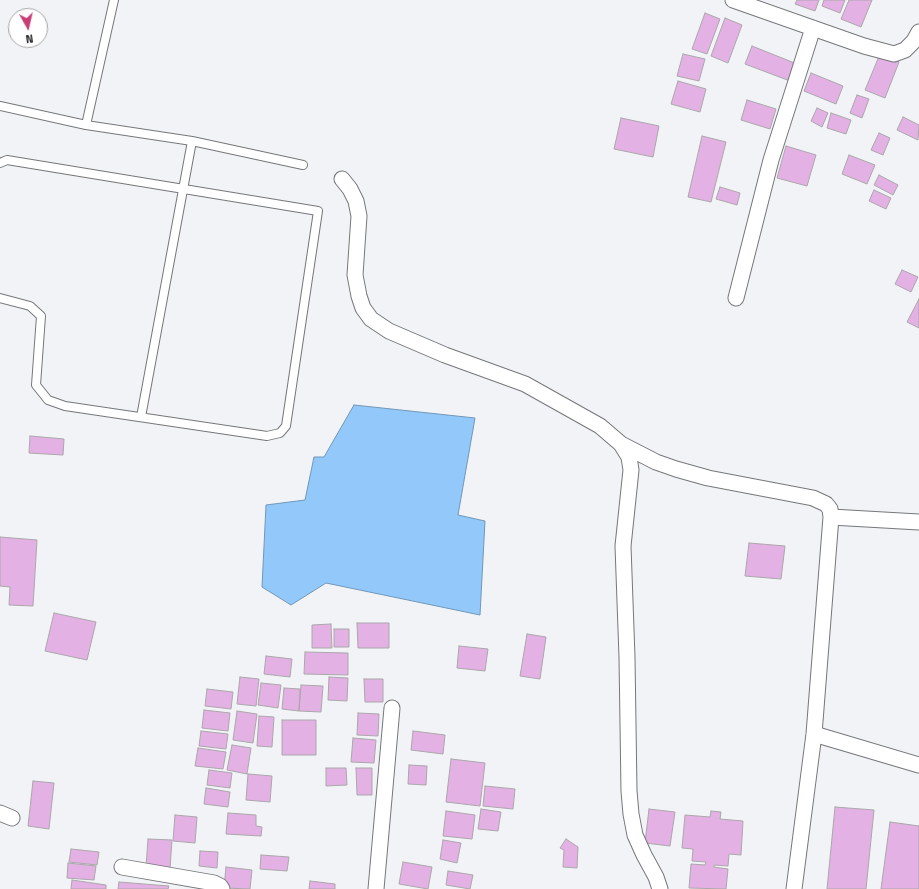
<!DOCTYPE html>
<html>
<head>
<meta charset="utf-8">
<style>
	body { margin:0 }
	#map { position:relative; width:919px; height:889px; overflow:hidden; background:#f1f3f6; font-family:"Titillium Web",sans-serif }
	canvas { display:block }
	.north { position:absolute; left:8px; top:8px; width:40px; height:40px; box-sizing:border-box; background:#fff; border:1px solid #a5a5a5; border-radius:50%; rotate:172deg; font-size:11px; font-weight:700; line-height:16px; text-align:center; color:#1d1e1f }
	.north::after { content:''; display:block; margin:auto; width:14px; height:18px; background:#c73d75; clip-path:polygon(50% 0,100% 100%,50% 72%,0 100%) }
</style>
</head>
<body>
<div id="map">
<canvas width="919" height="889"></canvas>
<div class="north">N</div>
</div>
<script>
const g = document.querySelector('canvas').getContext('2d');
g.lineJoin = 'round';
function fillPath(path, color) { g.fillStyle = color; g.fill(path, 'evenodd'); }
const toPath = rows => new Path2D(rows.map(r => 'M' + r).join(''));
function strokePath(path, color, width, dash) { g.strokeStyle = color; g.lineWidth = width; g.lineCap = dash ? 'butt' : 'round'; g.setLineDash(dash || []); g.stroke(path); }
const water = toPath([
	[354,405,475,418,458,515,485,521,480,615,326,583,291,605,262,587,266,505,305,500,314,457,324,457,354,405]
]);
fillPath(water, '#93c9fa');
strokePath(water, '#7096b8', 1);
const building = toPath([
	[797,0,819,0,815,11,795,4,797,0],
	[824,0,845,0,840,13,822,6,824,0],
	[849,0,872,0,861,27,841,19,849,0],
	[705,13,720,19,707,54,692,49,705,13],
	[725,18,742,25,728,63,711,56,725,18],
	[752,46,797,64,790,81,745,64,752,46],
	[683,54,705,59,699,81,677,76,683,54],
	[880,54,899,62,885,98,865,90,880,54],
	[811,73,843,86,836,104,804,91,811,73],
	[678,81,706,89,700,112,671,104,678,81],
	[857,95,869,99,862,118,850,113,857,95],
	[747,100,776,109,770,129,741,120,747,100],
	[817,108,828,113,822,127,811,121,817,108],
	[831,113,851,120,846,134,827,128,831,113],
	[903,117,919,125,918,140,897,130,903,117],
	[621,118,659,126,653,157,614,149,621,118],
	[879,133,890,138,883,155,871,150,879,133],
	[702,136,726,142,711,202,688,197,702,136],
	[786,146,816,155,807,186,777,178,786,146],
	[849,155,875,165,867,184,842,174,849,155],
	[879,175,898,185,893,195,874,185,879,175],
	[720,187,740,193,737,205,716,199,720,187],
	[874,190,891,198,886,209,869,201,874,190],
	[902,270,918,277,911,292,895,284,902,270],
	[919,299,919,328,907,322,919,299],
	[30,436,64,439,63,455,29,453,30,436],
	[0,537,37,540,33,606,9,605,10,587,0,586,0,537],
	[749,543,785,546,781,579,745,576,749,543],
	[54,613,96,622,87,660,45,651,54,613],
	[357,623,389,623,389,648,358,648,357,623],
	[331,624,332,648,312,648,312,625,331,624],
	[334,629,349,629,349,647,334,647,334,629],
	[527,634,546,637,540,679,520,676,527,634],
	[459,646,488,649,485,671,457,668,459,646],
	[305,652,348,653,348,675,304,674,305,652],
	[266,656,292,659,290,677,264,674,266,656],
	[240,677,259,679,256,706,237,704,240,677],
	[329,677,348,678,347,701,328,700,329,677],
	[364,679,383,679,383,702,365,702,364,679],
	[261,683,281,685,278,708,258,705,261,683],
	[301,685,323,686,321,712,299,711,301,685],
	[284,688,300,689,299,711,282,709,284,688],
	[207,689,233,692,231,709,205,706,207,689],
	[204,710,230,713,228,731,202,728,204,710],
	[237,711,257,714,253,743,233,740,237,711],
	[358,713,379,714,378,736,357,735,358,713],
	[259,716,274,717,272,747,257,746,259,716],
	[282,720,316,720,316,755,282,755,282,720],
	[201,731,228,734,226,749,199,746,201,731],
	[413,731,445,735,443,754,411,750,413,731],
	[353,738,376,740,374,763,351,762,353,738],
	[232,745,251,748,247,774,227,770,232,745],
	[198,748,226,752,223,769,195,766,198,748],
	[451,759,485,763,480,806,446,802,451,759],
	[409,765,427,766,426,785,408,784,409,765],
	[326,768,346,768,347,785,326,786,326,768],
	[356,768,372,768,372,795,357,795,356,768],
	[209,770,232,773,230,788,207,785,209,770],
	[248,774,272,776,270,802,246,800,248,774],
	[33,781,54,783,49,829,28,826,33,781],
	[485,786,515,789,513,809,483,806,485,786],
	[206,788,230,792,228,807,204,804,206,788],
	[835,807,874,810,866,889,827,889,835,807],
	[481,809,501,812,498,831,478,829,481,809],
	[649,809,675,812,670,846,645,843,649,809],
	[446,811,475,815,472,839,443,836,446,811],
	[711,811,721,812,720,819,743,821,741,855,729,854,728,866,714,865,714,867,728,869,726,889,689,888,691,864,705,865,706,862,692,861,693,849,682,848,685,815,710,817,711,811],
	[228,813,256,815,256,826,262,827,261,836,226,834,228,813],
	[175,815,197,817,195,843,173,841,175,815],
	[890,822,919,826,919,889,881,889,890,822],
	[148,839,172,840,170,869,146,867,148,839],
	[566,839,578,847,577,868,563,867,564,850,560,848,566,839],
	[443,840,461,843,457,863,440,859,443,840],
	[71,849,99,852,97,865,69,862,71,849],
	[200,851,218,852,217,868,199,866,200,851],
	[261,855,289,857,287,871,260,869,261,855],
	[403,862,432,867,428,889,399,884,403,862],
	[68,863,96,866,94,880,67,878,68,863],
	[226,867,252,870,250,889,224,888,226,867],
	[448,871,473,875,470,889,446,885,448,871],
	[72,880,106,885,106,889,71,889,72,880],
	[310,881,335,884,335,889,309,889,310,881],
	[119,882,169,886,168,889,118,889,119,882]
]);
fillPath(building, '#e3b1e4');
strokePath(building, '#aaa7aa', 1);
const lane = toPath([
	[0,106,86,125,192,141,303,165],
	[86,125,114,0],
	[0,163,7,160,318,211,286,426,280,433,267,436,65,406,48,400,36,385,41,316,30,306,0,298],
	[141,417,192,141]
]);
const street = toPath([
	[733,0,864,46,894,54,905,50,914,41,919,32],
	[342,179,350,189,356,201,359,216,355,275,359,296,363,308,371,319,389,331,445,355,525,384,600,426,621,444,629,457,631,470,623,546,627,657,629,791,631,814,635,835,644,855,656,877,660,889],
	[736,298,771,160,813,28],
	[621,444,656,462,676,469,708,478,813,498,826,504,830,509,831,517,814,734,794,889],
	[831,517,919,522],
	[814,734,919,765],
	[0,813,12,818],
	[122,867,214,883,220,886,222,889],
	[376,889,392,708]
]);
strokePath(lane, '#76777a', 10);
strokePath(street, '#76777a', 17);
strokePath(lane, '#fff', 8);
strokePath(street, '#fff', 15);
</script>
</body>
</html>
